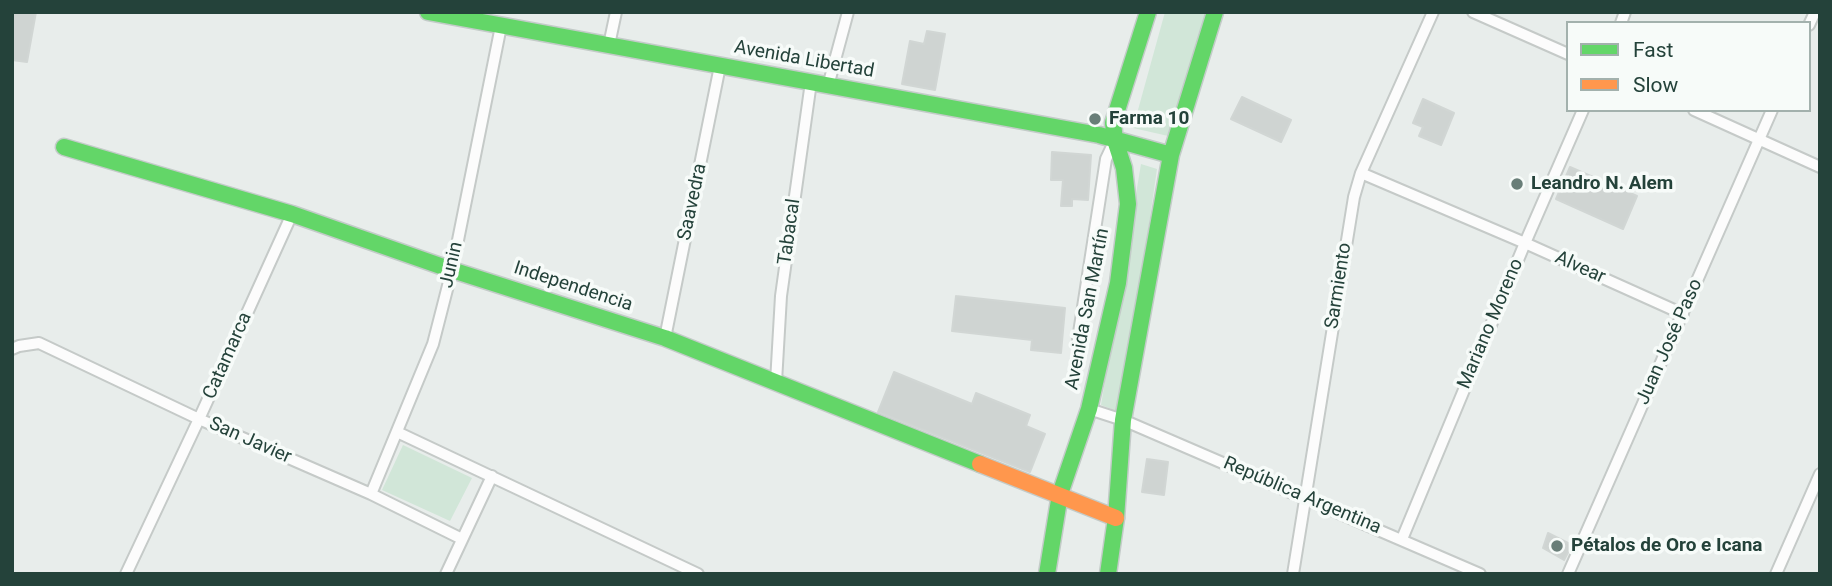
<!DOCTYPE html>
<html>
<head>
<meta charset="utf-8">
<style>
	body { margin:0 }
	#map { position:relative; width:1832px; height:586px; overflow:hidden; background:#e8edeb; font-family:Roboto,sans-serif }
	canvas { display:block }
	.frame { position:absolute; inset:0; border:14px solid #24423a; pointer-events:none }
	.legend { position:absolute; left:1566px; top:21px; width:245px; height:91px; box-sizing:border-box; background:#f7fbf9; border:2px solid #a3b1ad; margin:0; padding:9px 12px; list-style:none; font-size:21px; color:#24423a }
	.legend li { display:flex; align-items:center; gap:14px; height:35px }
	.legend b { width:35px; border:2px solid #a3b1ad }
</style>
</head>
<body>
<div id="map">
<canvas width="1832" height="586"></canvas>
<div class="frame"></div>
<ul class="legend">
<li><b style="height:9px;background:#63d668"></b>Fast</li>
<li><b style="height:9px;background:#ff974d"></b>Slow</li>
</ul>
</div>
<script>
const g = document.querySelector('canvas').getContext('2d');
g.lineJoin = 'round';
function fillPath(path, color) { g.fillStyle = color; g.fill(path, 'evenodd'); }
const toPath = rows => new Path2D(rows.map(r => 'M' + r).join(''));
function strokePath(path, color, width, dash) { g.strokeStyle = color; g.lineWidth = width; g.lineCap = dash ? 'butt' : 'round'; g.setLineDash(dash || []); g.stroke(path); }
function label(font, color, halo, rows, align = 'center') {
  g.font = font + ' Roboto,sans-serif'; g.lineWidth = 7; g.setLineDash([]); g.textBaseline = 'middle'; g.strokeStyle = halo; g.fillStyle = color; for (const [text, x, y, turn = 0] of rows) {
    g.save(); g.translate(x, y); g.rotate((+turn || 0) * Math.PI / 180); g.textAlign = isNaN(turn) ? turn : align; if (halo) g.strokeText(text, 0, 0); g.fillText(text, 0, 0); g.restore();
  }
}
fillPath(toPath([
	[1165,12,1210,12,1177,138,1133,128],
	[1141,164,1157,169,1122,413,1101,405],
	[403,445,472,478,450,521,382,490]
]), '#d1e6d8');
const building = toPath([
	[12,12,36,12,27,62,12,60,12,12],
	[927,31,945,34,935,90,902,84,910,41,924,44,927,31],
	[1242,97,1291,120,1281,142,1231,119,1242,97],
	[1423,99,1454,113,1441,145,1419,136,1423,127,1413,123,1423,99],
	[1052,152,1091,155,1088,200,1072,199,1072,206,1061,206,1063,180,1051,180,1052,152],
	[1570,167,1637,196,1623,229,1556,199,1570,167],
	[956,296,1065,308,1061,353,1031,350,1032,340,952,331,956,296],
	[894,372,972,404,976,393,1030,415,1026,426,1045,434,1030,472,878,412,894,372],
	[1147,459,1168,462,1164,495,1142,492,1147,459],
	[1548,533,1572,545,1564,560,1543,548,1548,533]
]);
fillPath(building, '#cfd4d2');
strokePath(building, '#d1d6d4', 2);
const street = toPath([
	[1473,12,1568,54],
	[1621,23,1625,12],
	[1809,25,1815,12],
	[609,45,616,12],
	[828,86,848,12],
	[1694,110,1820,167],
	[1361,173,1525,243,1683,314],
	[665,338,720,66],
	[1078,339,1106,159,1115,140],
	[12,349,19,346,39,343,199,419,371,494,462,539],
	[776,382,781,296,811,82],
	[1089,409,1123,420,1480,574],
	[397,432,698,574],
	[371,494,433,344,452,270,501,26],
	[1402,539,1525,243,1583,110],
	[126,574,199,419,292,214],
	[446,574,492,476],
	[1293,574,1354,197,1361,173,1433,12],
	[1568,574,1772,110],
	[1776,574,1820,474]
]);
const fast = toPath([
	[428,12,1099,135,1171,155],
	[64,147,292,214,452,270,665,338,980,464],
	[1047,574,1060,494,1089,409,1118,283,1128,204,1124,168,1115,140,1113,123,1148,12],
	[1108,574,1116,518,1123,420,1171,155,1215,12]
]);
const slow = toPath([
	[980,464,1116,518]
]);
strokePath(street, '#c5cac8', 14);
strokePath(fast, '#c3cbc8', 19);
strokePath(slow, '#c3cbc8', 19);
strokePath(street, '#fcfcfc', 10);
strokePath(fast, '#63d668', 16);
strokePath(slow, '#ff974d', 16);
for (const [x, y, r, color] of [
	[1095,119,7,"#697e78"],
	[1517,184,7,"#697e78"],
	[1557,546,7,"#697e78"]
]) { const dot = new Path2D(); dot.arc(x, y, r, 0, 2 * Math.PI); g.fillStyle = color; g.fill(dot); strokePath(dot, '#f7fbf9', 2.5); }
label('19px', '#24423a', '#f7fbf9', [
	["Avenida Libertad",804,60,10],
	["Saavedra",693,202,-78],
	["Tabacal",790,232,-82],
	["Junin",452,265,-77],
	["Alvear",1580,268,24],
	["Sarmiento",1339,286,-81],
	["Independencia",573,287,18],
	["Avenida San Martín",1088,309,-79],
	["Mariano Moreno",1491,324,-67],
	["Juan José Paso",1670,342,-66],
	["Catamarca",228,356,-66],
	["San Javier",250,441,24],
	["República Argentina",1302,496,23]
]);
label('bold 19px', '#24423a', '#f7fbf9', [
	["Farma 10",1109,119],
	["Leandro N. Alem",1531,184],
	["Pétalos de Oro e Icana",1571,546]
], 'left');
</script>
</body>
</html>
